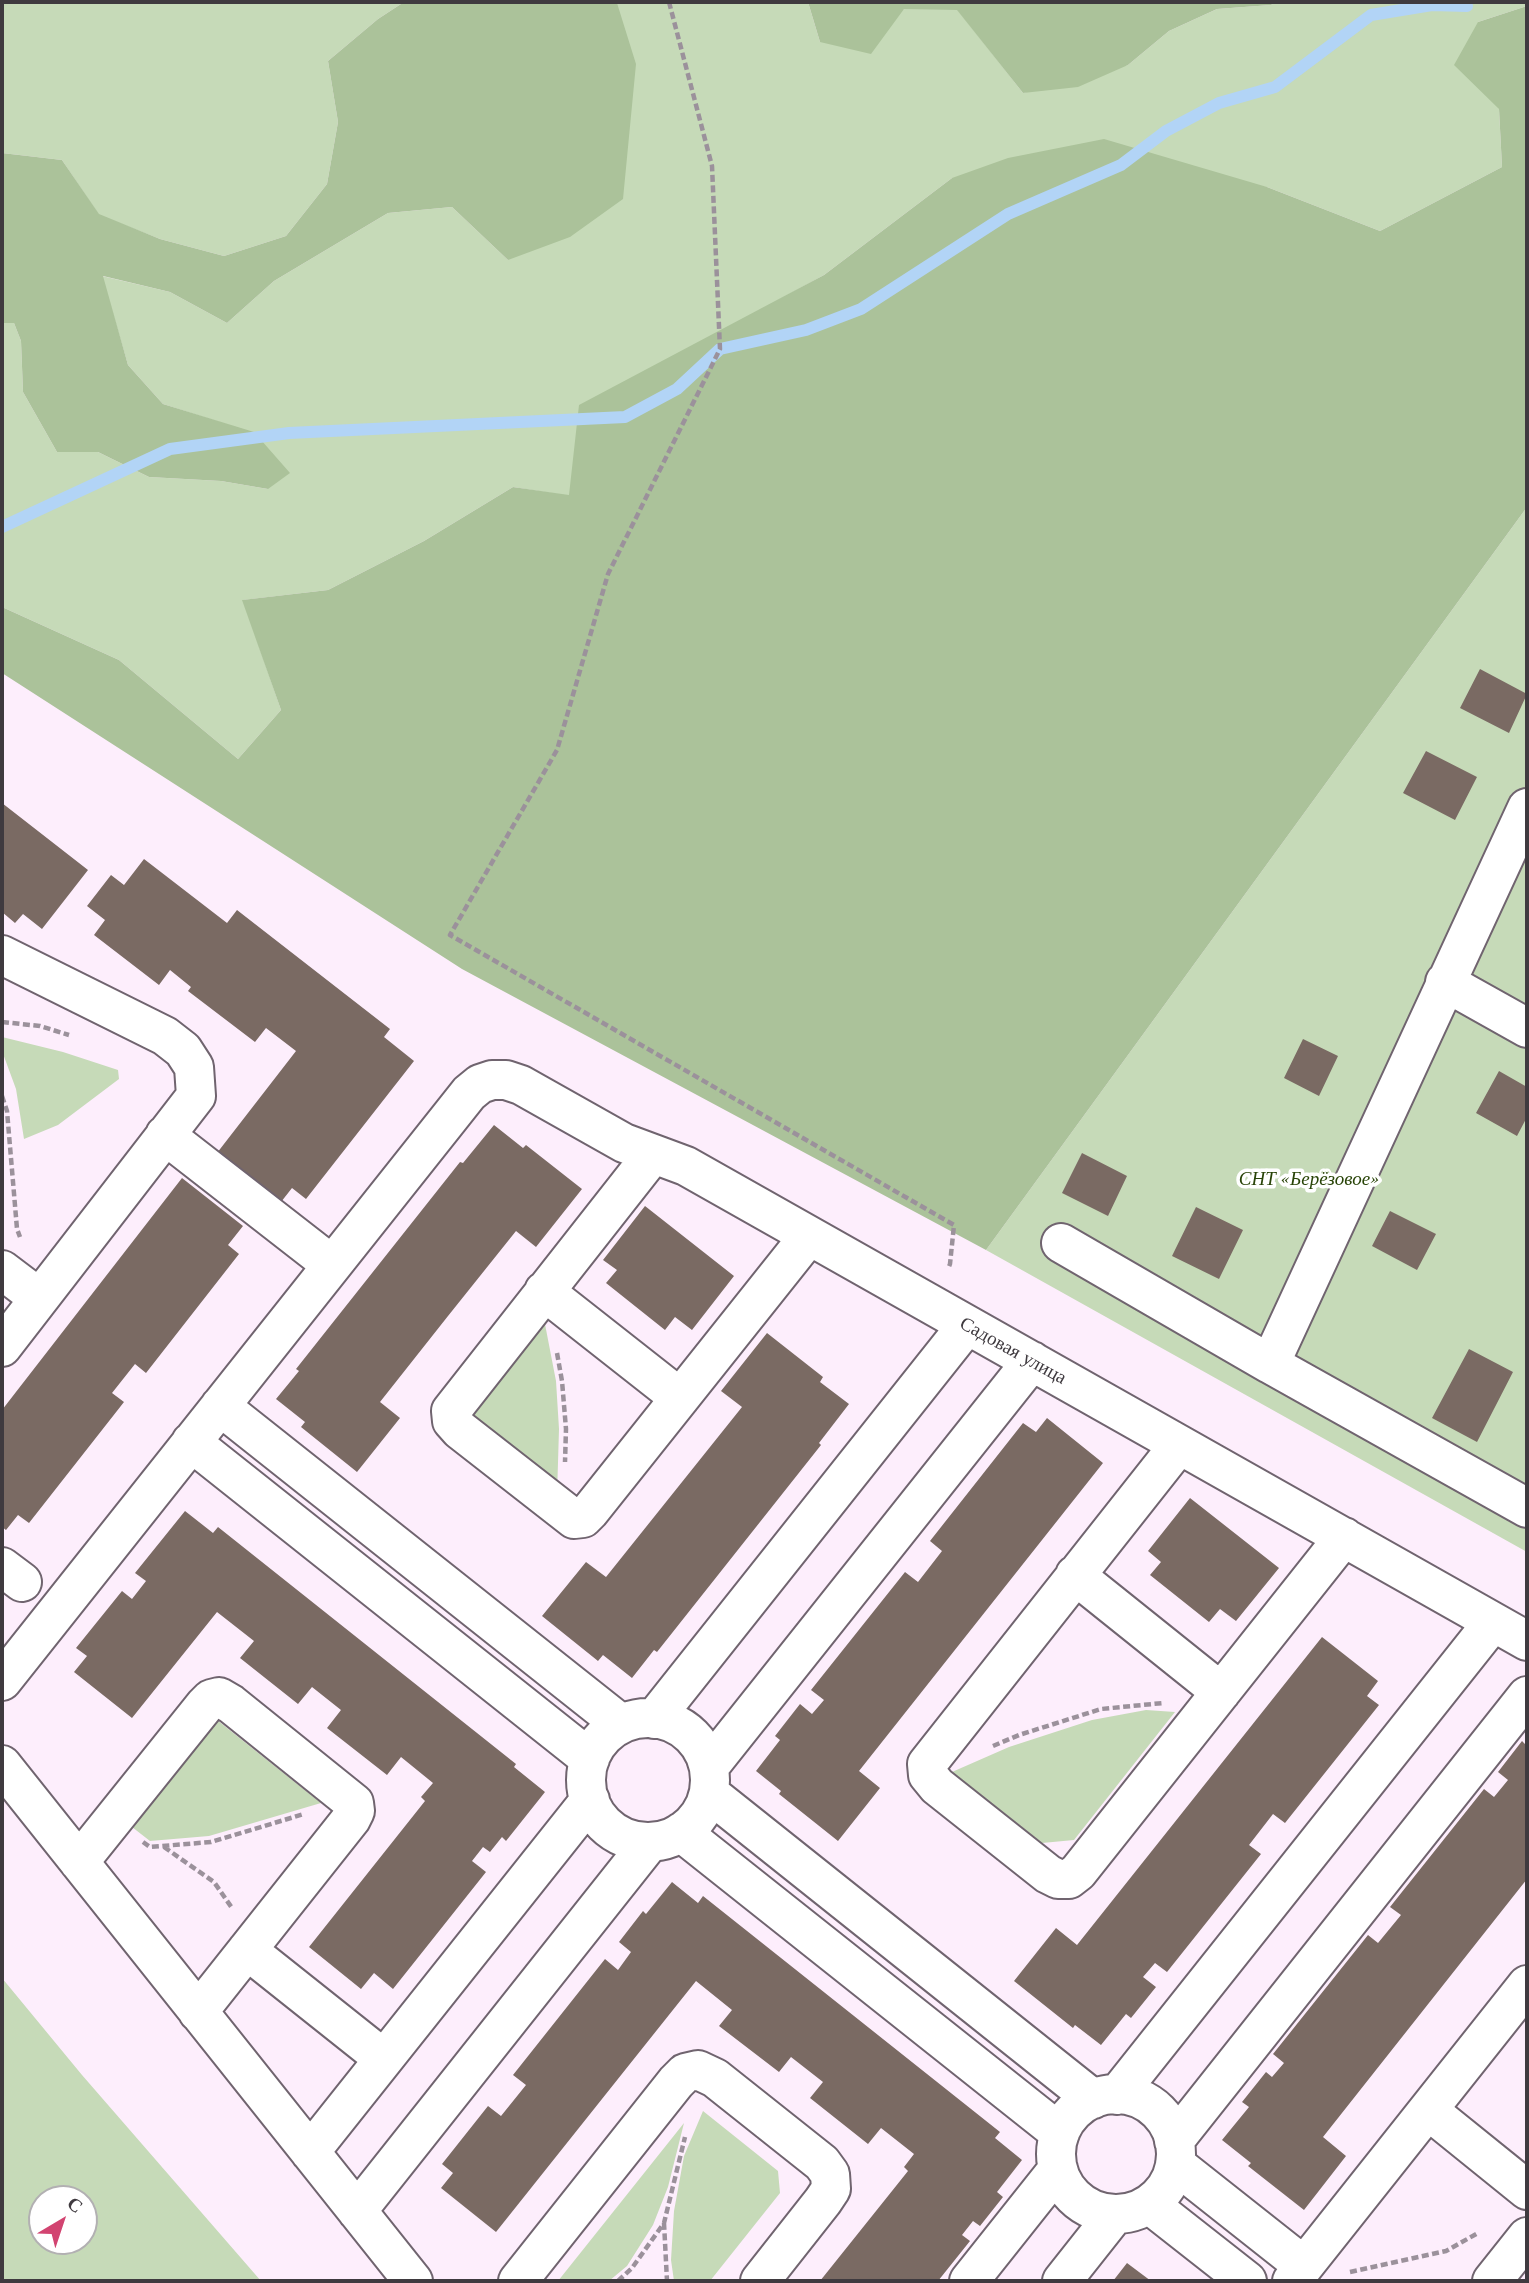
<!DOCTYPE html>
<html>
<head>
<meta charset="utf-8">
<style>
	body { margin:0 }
	#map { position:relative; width:1529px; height:2283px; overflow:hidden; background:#fdeefc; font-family:"Libre Baskerville",serif }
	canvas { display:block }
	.frame { position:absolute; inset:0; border:4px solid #3f3a3f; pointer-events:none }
	.north { position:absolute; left:28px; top:2185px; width:70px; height:70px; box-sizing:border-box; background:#fff; border:2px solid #b2b0b2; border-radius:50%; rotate:39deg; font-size:19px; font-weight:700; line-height:28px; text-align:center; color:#3f3a3f }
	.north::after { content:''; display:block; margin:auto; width:24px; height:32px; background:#d24471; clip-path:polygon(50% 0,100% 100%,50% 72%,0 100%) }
</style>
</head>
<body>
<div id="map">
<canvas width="1529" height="2283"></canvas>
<div class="frame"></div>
<div class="north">С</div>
</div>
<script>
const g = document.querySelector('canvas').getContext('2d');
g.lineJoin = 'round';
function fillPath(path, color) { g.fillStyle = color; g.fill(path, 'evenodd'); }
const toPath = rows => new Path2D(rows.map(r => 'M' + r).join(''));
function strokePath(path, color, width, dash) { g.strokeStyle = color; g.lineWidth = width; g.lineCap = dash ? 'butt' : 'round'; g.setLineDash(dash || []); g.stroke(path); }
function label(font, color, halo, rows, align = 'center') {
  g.font = font + ' "Libre Baskerville",serif'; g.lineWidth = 7; g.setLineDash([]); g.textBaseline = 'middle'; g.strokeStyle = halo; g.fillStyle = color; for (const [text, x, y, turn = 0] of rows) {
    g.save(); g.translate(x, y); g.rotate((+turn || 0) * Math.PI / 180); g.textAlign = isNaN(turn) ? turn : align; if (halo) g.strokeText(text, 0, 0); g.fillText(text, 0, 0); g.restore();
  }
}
fillPath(toPath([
	[2,2,404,2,378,19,328,61,338,122,327,184,286,236,224,256,160,239,99,215,62,160,2,153],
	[611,2,808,2,820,42,904,9,957,9,1023,93,1128,65,1169,31,1217,9,1271,5,1276,2,1527,2,1527,6,1478,22,1499,109,1502,167,1380,231,1267,187,952,178,824,275,727,328,570,496,513,487,424,541,328,590,243,600,281,710,238,759,119,660,2,607,2,323,14,323,21,341,23,392,57,452,98,452,149,477,221,481,268,489,254,433,163,404,128,365,102,276,170,292,227,323,274,281,388,213,452,207,508,260,617,4],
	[1527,507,1527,1552,986,1250],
	[2,1037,63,1052,118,1070,119,1079,58,1125,24,1139,16,1089,2,1051],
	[544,1319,556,1381,559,1429,557,1496,470,1426,468,1405],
	[1146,1710,1175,1712,1074,1840,1042,1843,952,1772,1009,1747,1092,1720],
	[217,1720,321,1803,209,1836,150,1841,132,1827],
	[2,1978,82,2075,261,2281,2,2281],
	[42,2199,84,2199,84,2241,42,2241],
	[703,2111,778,2171,780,2193,710,2281,674,2281,671,2260,674,2211,684,2156],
	[684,2123,668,2187,653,2225,627,2266,609,2281,558,2281]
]), '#c6dab8');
fillPath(toPath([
	[404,2,617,3,636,64,623,199,570,237,508,260,452,207,388,213,274,281,227,323,170,292,103,276,128,365,163,404,254,432,290,473,268,489,221,481,149,477,98,452,57,452,23,392,21,341,14,323,2,323,2,153,62,160,99,214,160,239,224,256,286,236,327,184,338,122,328,61,378,19],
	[808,2,1276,2,1271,5,1217,9,1169,31,1128,65,1078,87,1023,93,957,10,904,9,871,54,820,42],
	[1527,6,1527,507,986,1250,462,969,2,673,2,607,119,660,238,759,281,710,242,600,328,590,424,541,513,487,569,495,579,405,824,275,952,178,1008,158,1104,139,1267,187,1380,231,1502,167,1499,109,1454,65,1478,22]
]), '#abc29a');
strokePath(toPath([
	[2,527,170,449,289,433,625,417,677,389,720,349,806,330,861,309,1008,214,1121,165,1166,131,1219,103,1275,87,1371,15,1432,5,1467,6]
]), '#b2d4f6', 12);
fillPath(toPath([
	[1480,669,1527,694,1509,733,1460,708],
	[1426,751,1477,777,1455,820,1403,793],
	[2,803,88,870,42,929,23,914,15,923,2,912],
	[144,859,227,923,237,910,390,1029,384,1037,414,1061,306,1199,292,1188,281,1202,217,1153,296,1051,266,1028,255,1042,188,991,191,987,170,970,159,985,94,935,105,920,87,906,111,875,124,885],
	[1303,1039,1338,1056,1319,1096,1284,1078],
	[1499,1071,1527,1087,1527,1117,1517,1136,1476,1113],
	[494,1125,523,1148,526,1145,582,1189,536,1247,516,1231,448,1316,380,1402,400,1418,357,1472,301,1427,305,1422,276,1399,299,1371,296,1369,460,1162,463,1163],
	[1082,1153,1127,1176,1108,1216,1062,1193],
	[182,1178,243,1226,228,1245,239,1254,146,1373,135,1364,112,1393,124,1402,29,1523,18,1515,6,1530,2,1527,2,1410],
	[645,1206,734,1276,692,1330,675,1317,665,1330,606,1283,617,1270,603,1260],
	[1196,1207,1243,1230,1219,1279,1172,1256],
	[1390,1211,1436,1234,1417,1270,1372,1246],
	[767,1333,823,1377,820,1382,849,1404,819,1443,821,1445,657,1652,654,1650,632,1678,603,1655,598,1661,542,1616,586,1562,606,1577,742,1407,721,1391],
	[1469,1349,1513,1372,1477,1442,1432,1418],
	[1047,1418,1103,1463,859,1771,880,1788,838,1841,779,1794,781,1791,756,1771,780,1740,775,1736,800,1704,812,1714,824,1700,811,1690,905,1572,918,1582,942,1551,930,1541,1023,1423,1036,1432],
	[1190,1498,1279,1568,1236,1621,1220,1609,1209,1622,1150,1575,1161,1562,1148,1551],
	[185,1511,213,1533,218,1527,516,1764,514,1767,545,1792,506,1841,502,1837,490,1852,483,1847,472,1861,486,1872,393,1989,374,1973,361,1989,309,1947,425,1801,421,1797,433,1783,401,1757,387,1775,327,1728,341,1710,312,1687,298,1704,240,1658,254,1641,217,1612,132,1718,74,1672,87,1656,76,1648,122,1591,132,1599,146,1581,135,1573],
	[1322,1637,1378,1681,1367,1696,1379,1705,1285,1823,1273,1814,1249,1845,1261,1854,1167,1972,1155,1963,1143,1977,1156,1987,1131,2018,1126,2014,1101,2045,1075,2025,1073,2028,1014,1981,1056,1928,1077,1945],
	[1522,1741,1527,1746,1527,1879,1323,2137,1346,2156,1304,2210,1248,2166,1251,2163,1222,2140,1249,2107,1242,2102,1266,2072,1272,2077,1284,2063,1273,2054,1368,1935,1378,1943,1401,1915,1390,1907,1484,1789,1494,1797,1508,1780,1498,1772],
	[672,1882,698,1903,703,1896,1000,2132,995,2138,1022,2160,997,2192,1003,2197,980,2226,973,2221,962,2235,970,2241,938,2281,820,2281,908,2171,904,2167,914,2154,881,2128,868,2144,810,2098,823,2082,791,2057,779,2072,719,2026,732,2010,696,1981,496,2232,441,2188,453,2173,442,2164,488,2106,501,2116,526,2085,513,2075,605,1959,618,1970,631,1952,619,1942,643,1911,646,1914],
	[1127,2263,1151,2281,1113,2281]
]), '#7a6a63');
const minor = toPath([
	[1527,808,1270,1364,1527,1508],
	[2,955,165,1036,183,1050,194,1067,196,1096,2,1347],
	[1445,982,1527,1028],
	[165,1135,332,1265],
	[653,1154,451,1411,452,1421,460,1430,574,1519,583,1518,590,1511,809,1236],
	[1061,1243,1270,1364],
	[2,1270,39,1298],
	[544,1291,680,1398],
	[220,1406,621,1724],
	[191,1442,590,1759],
	[1179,1445,927,1764,928,1775,937,1786,1048,1874,1058,1879,1069,1879,1078,1872,1344,1537],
	[2,1567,22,1582],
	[1075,1575,1221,1692],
	[2,1681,469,1093,480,1084,492,1080,506,1080,521,1085,624,1143,686,1166,1527,1641],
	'586 1780a62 62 0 1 1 124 0a62 62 0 1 1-124 0Z',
	[654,1719,967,1325],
	[2,1765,413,2281],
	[709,1767,1032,1361],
	[709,1793,1093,2099],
	[681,1832,1060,2133],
	[79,1862,205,1705,211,1699,219,1697,231,1704,354,1803,355,1811,351,1819,198,2012],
	[247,1950,384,2059],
	'1056 2154a60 60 0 1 1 120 0a60 60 0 1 1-120 0Z',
	[1117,2095,1493,1622],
	[1428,2110,1527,2190],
	[1174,2141,1527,1696],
	[310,2152,590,1800],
	[1175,2164,1304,2266],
	[1149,2204,1247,2281],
	[357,2211,649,1843],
	[518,2281,676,2082,685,2073,698,2070,715,2078,822,2163,830,2174,831,2189,823,2201,760,2281],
	[969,2281,1058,2169],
	[1062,2281,1115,2214],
	[1292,2281,1527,1985],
	[1492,2281,1527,2237]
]);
strokePath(minor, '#70646f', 42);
strokePath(toPath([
	[669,2,712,166,720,349,608,574,557,750,450,935,954,1225,950,1264,948,1269],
	[2,1022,40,1026,69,1035],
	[2,1096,7,1111,17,1229,20,1237],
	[557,1353,562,1381,566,1429,565,1462],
	[993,1746,1019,1735,1101,1709,1163,1703],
	[143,1842,150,1847,211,1842,304,1814],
	[164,1847,214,1882,232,1908],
	[664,2223,667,2281],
	[1350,2272,1446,2251,1478,2233],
	[618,2281,632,2268,664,2223,685,2137]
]), '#9b919b', 4.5, [7, 3.5]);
strokePath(minor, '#fff', 38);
label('italic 19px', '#294408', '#fff', [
	["СНТ «Берёзовое»",1309,1180]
]);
label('19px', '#3f3a3f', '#fff', [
	["Садовая улица",1013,1351,29]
]);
</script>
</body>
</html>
